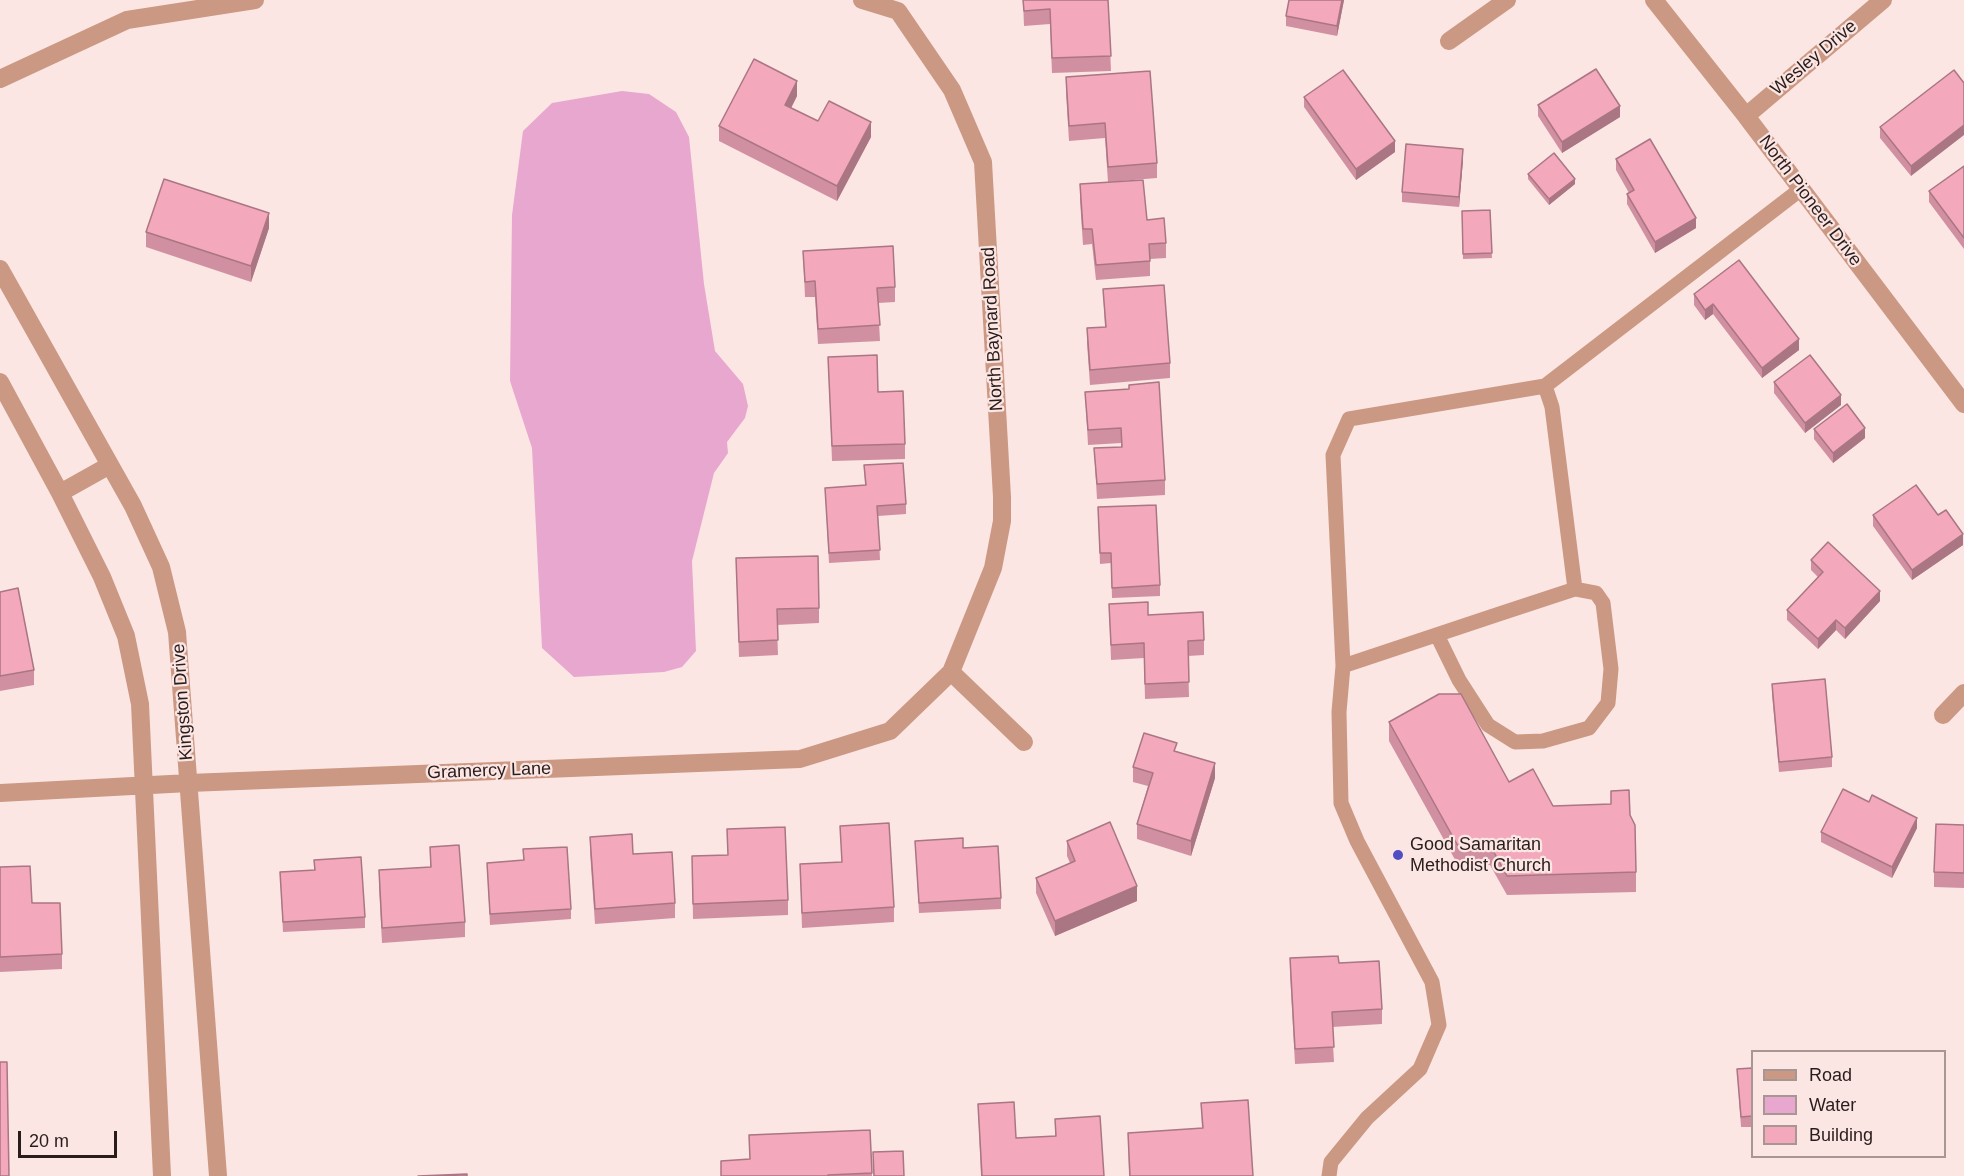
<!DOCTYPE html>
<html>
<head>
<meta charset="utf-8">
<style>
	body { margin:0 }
	#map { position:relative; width:1964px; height:1176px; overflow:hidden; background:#fbe6e4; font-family:Helvetica,sans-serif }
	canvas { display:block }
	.legend { position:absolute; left:1751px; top:1050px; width:195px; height:108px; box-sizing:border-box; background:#fbe6e4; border:2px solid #a79694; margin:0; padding:8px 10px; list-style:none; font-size:18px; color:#291d1c }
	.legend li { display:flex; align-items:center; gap:12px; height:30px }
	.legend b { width:30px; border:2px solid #a79694 }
	.scale { position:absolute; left:18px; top:1131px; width:99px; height:27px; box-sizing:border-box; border:3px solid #291d1c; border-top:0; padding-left:8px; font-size:18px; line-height:21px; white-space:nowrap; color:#291d1c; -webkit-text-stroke:4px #fbe6e4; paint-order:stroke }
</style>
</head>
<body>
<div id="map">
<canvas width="1964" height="1176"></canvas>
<ul class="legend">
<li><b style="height:8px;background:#cb9983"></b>Road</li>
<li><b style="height:16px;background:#e8a7cf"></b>Water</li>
<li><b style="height:16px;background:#f3a8bb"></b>Building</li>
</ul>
<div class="scale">20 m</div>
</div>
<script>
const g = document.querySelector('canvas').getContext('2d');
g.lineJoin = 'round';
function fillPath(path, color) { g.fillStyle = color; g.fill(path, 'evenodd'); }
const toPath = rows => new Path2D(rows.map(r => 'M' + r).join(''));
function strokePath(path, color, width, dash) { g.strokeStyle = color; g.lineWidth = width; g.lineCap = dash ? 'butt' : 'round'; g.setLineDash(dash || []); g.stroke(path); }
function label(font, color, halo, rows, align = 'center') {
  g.font = font + ' Helvetica,sans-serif'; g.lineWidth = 4.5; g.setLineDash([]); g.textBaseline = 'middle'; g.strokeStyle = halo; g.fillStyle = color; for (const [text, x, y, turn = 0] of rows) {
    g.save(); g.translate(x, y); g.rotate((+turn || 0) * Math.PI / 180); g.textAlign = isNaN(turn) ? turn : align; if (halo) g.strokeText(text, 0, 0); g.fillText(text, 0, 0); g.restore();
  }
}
fillPath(toPath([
	[622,91,649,94,676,112,689,137,704,284,715,351,743,384,748,406,745,418,727,442,728,453,714,473,692,561,696,651,682,667,664,672,574,677,542,648,532,448,510,381,512,215,523,131,552,103]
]), '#e8a7cf');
strokePath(toPath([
	[1545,386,1552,407,1575,589],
	[1343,666,1499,614,1575,589,1596,593,1603,603,1611,669,1608,703,1589,728,1543,741,1515,742,1488,725,1459,680,1437,635],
	[1329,1176,1331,1162,1367,1118,1420,1069,1439,1025,1432,982,1357,841,1341,803,1339,712,1343,666,1333,455,1349,419,1545,386,1801,189]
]), '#cb9983', 15);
strokePath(toPath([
	[862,0,898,11],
	[1654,0,1746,116,1964,404],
	[1449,41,1507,0],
	[0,79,127,20,255,0],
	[1746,116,1883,0],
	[0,269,133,506,161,567,177,632,218,1176],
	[0,382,60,493,102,577,126,636,140,704,162,1176],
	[60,493,110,465],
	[951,672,1024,742],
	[1943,715,1964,693],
	[0,793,189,783,800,759,890,731,951,672,993,568,1002,521,1002,497,983,162,952,90,898,11]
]), '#cb9983', 18);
fillPath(toPath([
	[1023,0,1108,0,1111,71,1052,73,1050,24,1024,26],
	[1344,0,1337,36,1286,26,1286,16],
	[1954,70,1911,176,1880,138,1880,127],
	[1066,77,1157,163,1157,178,1108,182,1105,138,1069,141,1066,92],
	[797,96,791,108,818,121,871,137,837,201,719,141,719,126],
	[1304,97,1395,152,1356,180,1304,107],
	[1538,105,1620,117,1562,153,1538,116],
	[1616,159,1696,228,1655,253,1627,204,1627,194,1629,193,1616,170],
	[1463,160,1459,207,1402,202,1402,192],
	[1964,166,1964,249,1929,202,1929,191],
	[1528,174,1575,184,1549,205,1528,179],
	[1080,184,1166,243,1166,258,1150,259,1150,276,1096,280,1092,244,1083,245,1080,200],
	[1490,210,1492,258,1463,259,1462,211],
	[269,228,251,282,146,247,146,232],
	[803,251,895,287,895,302,878,303,880,341,818,344,815,297,805,297],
	[1103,289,1170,363,1170,378,1090,385,1087,343,1087,328,1105,327],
	[1694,294,1799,350,1762,378,1713,314,1705,320,1694,305],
	[828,357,905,444,905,459,832,461],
	[1774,382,1841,405,1805,433,1774,393],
	[1129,389,1165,480,1165,495,1097,499,1094,448,1121,447,1121,443,1088,445,1085,392],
	[1814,429,1865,438,1833,463,1814,439],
	[864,465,906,504,906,514,878,516,880,560,829,563,825,488,865,485],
	[1098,507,1160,585,1160,596,1112,598,1111,563,1100,564],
	[1873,515,1938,515,1963,545,1912,580,1873,526],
	[736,558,819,608,819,623,777,625,778,655,739,657],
	[1811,560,1880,601,1845,639,1836,630,1818,649,1787,620,1787,610,1818,577,1811,570],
	[0,592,34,670,34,685,0,691],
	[1109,604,1148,615,1204,640,1204,655,1188,656,1189,697,1145,699,1144,658,1111,660],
	[1772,684,1832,757,1832,767,1779,772,1772,694],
	[1389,722,1509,782,1553,806,1630,815,1636,872,1636,892,1507,895,1490,865,1458,865,1389,741],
	[1177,751,1215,778,1191,856,1137,839,1137,824,1148,786,1133,782,1133,767],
	[1964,825,1964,888,1934,887,1934,872],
	[840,826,894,907,894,922,802,928,800,864,842,862],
	[1917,828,1892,878,1821,842,1821,832],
	[727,829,788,900,788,915,693,919,692,856,728,855],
	[590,837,633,854,675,903,675,918,595,924,590,852],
	[915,841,1001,898,1001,909,919,913],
	[1067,841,1137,901,1055,936,1036,893,1036,878,1070,863,1067,856],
	[430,847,465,922,465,937,382,943,379,886,379,870,430,867],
	[523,849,571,909,571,919,490,925,487,863,523,860],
	[314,860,365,917,365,928,283,932,280,872,314,870],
	[0,867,32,903,62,954,62,969,0,972],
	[1290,958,1339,963,1382,1009,1382,1024,1332,1027,1334,1062,1295,1064,1290,973],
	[1752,1068,1752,1127,1741,1127,1737,1069],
	[1201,1103,1253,1176,1129,1176,1128,1133,1202,1129],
	[978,1104,1016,1138,1055,1136,1055,1119,1104,1176,981,1176],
	[870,1130,872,1176,721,1176,721,1161,750,1159,749,1135]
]), '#d190a1');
fillPath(toPath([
	[1342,0,1344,0,1337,36,1337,26],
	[797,81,797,96,785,120,785,105],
	[1620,106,1620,117,1562,153,1562,142],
	[871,122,871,137,837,201,837,186],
	[1964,125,1964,135,1911,176,1911,166],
	[1395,141,1395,152,1356,180,1356,169],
	[1463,149,1463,160,1459,207,1459,197],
	[1575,179,1575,184,1549,205,1549,199],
	[269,213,269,228,251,282,251,266],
	[1696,218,1696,228,1655,253,1655,242],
	[1713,304,1713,314,1705,320,1705,310],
	[1799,339,1799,350,1762,378,1762,368],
	[1841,395,1841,405,1805,433,1805,423],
	[1865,428,1865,438,1833,463,1833,453],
	[1963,534,1963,545,1912,580,1912,570],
	[1880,591,1880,601,1845,639,1845,628],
	[1836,620,1836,630,1818,649,1818,639],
	[1215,763,1215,778,1191,856,1191,841],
	[1917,818,1917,828,1892,878,1892,867],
	[1137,886,1137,901,1055,936,1055,921]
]), '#aa7683');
const building = toPath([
	[1023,0,1108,0,1111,56,1052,58,1050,9,1024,11,1023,0],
	[1289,0,1342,0,1337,26,1286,16,1289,0],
	[754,59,797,81,785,105,818,121,829,101,871,122,837,186,719,126,754,59],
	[1596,69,1620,106,1562,142,1538,105,1596,69],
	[1343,70,1395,141,1356,169,1304,97,1343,70],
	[1954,70,1964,83,1964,125,1911,166,1880,127,1954,70],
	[1150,71,1157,163,1108,167,1105,123,1069,126,1066,77,1150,71],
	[1650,139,1696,218,1655,242,1627,194,1634,190,1616,159,1650,139],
	[1406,144,1463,149,1459,197,1402,192,1406,144],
	[1554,153,1575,179,1549,199,1528,174,1554,153],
	[1964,166,1964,238,1929,191,1964,166],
	[164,179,269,213,251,266,146,232,164,179],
	[1143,180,1147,220,1164,218,1166,243,1149,244,1150,261,1096,265,1092,229,1083,229,1080,184,1143,180],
	[1490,210,1492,253,1463,254,1462,211,1490,210],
	[893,246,895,287,877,288,880,325,818,329,815,281,805,282,803,251,893,246],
	[1739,260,1799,339,1762,368,1713,304,1705,310,1694,294,1739,260],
	[1164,285,1170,363,1090,370,1087,328,1106,327,1103,289,1164,285],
	[877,355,878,392,903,391,905,444,832,446,828,357,877,355],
	[1810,355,1841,395,1805,423,1774,382,1810,355],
	[1159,382,1165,480,1097,484,1094,448,1122,447,1121,428,1088,430,1085,392,1129,389,1129,385,1159,382],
	[1847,404,1865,428,1833,453,1814,429,1847,404],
	[903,463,906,504,877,506,880,550,829,553,825,488,866,485,864,465,903,463],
	[1916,485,1938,515,1946,510,1963,534,1912,570,1873,515,1916,485],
	[1156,505,1160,585,1112,588,1111,553,1100,553,1098,507,1156,505],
	[1828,542,1880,591,1845,628,1836,620,1818,639,1787,610,1823,572,1811,560,1828,542],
	[818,556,819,608,777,609,778,640,739,642,736,558,818,556],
	[18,588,34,670,0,676,0,592,18,588],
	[1148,602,1148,615,1203,612,1204,640,1188,641,1189,682,1145,684,1144,643,1111,645,1109,604,1148,602],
	[1825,679,1832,757,1779,762,1772,684,1825,679],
	[1439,694,1461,694,1509,782,1533,769,1553,806,1611,804,1611,791,1629,790,1630,815,1635,825,1636,872,1507,876,1490,845,1458,846,1389,722,1439,694],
	[1144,733,1177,743,1174,751,1215,763,1191,841,1137,824,1153,773,1133,767,1144,733],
	[1843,789,1869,802,1872,795,1917,818,1892,867,1821,832,1843,789],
	[1110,822,1137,886,1055,921,1036,878,1075,861,1067,841,1110,822],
	[889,823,894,907,802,913,800,864,842,862,840,826,889,823],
	[1936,824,1964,825,1964,873,1934,872,1936,824],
	[785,827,788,900,693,904,692,856,728,855,727,829,785,827],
	[632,834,633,854,672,852,675,903,595,909,590,837,632,834],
	[963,838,963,848,998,846,1001,898,919,903,915,841,963,838],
	[459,845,465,922,382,928,379,870,431,867,430,847,459,845],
	[567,847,571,909,490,914,487,863,524,860,523,849,567,847],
	[361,857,365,917,283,922,280,872,315,870,314,860,361,857],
	[30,866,32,903,60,903,62,954,0,957,0,867,30,866],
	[1338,956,1339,963,1379,961,1382,1009,1332,1012,1334,1047,1295,1049,1290,958,1338,956],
	[0,1062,7,1062,9,1176,0,1176,0,1062],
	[1752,1068,1752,1116,1741,1117,1737,1069,1752,1068],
	[1248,1100,1253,1176,1130,1176,1128,1133,1203,1128,1201,1103,1248,1100],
	[1014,1102,1016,1138,1056,1136,1055,1119,1100,1116,1104,1176,982,1176,978,1104,1014,1102],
	[870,1130,872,1173,828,1175,828,1176,721,1176,721,1161,750,1159,749,1135,870,1130],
	[903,1151,904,1176,874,1176,873,1152,903,1151],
	[467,1174,467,1176,418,1176,467,1174]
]);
fillPath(building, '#f3a8bb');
strokePath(building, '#aa7683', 1.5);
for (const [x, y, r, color] of [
	[1398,855,6,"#514ec4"]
]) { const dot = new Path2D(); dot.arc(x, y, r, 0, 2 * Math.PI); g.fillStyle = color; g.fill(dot); strokePath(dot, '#fbe6e4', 2); }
label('18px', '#291d1c', '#fbe6e4', [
	["Wesley Drive",1814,58,-40],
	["North Pioneer Drive",1810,201,53],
	["North Baynard Road",993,329,-93],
	["Kingston Drive",183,702,-94],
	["Gramercy Lane",489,771,-2]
]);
label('18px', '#291d1c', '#fbe6e4', [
	["Good Samaritan",1410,845],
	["Methodist Church",1410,866]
], 'left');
</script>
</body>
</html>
